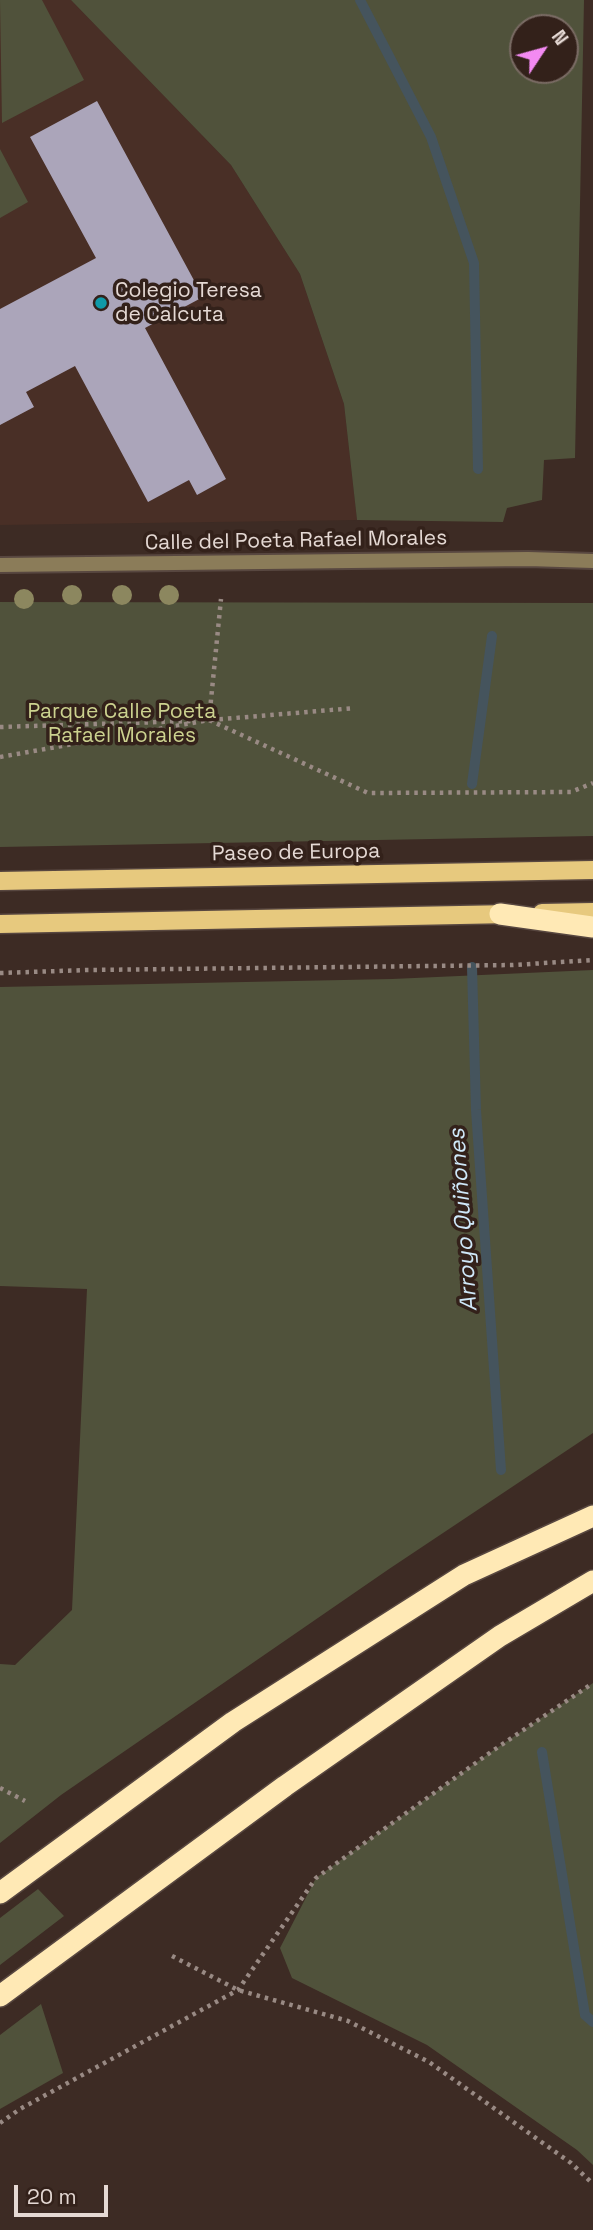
<!DOCTYPE html>
<html>
<head>
<meta charset="utf-8">
<style>
	body { margin:0 }
	#map { position:relative; width:593px; height:2230px; overflow:hidden; background:#3d2b24; font-family:"Space Grotesk",sans-serif }
	canvas { display:block }
	.north { position:absolute; left:509px; top:14px; width:70px; height:70px; box-sizing:border-box; background:#33211a; border:2px solid #7a6b64; border-radius:50%; rotate:54deg; font-size:19px; font-weight:700; line-height:28px; text-align:center; color:#e5d9d4 }
	.north::after { content:''; display:block; margin:auto; width:24px; height:32px; background:#f38af2; clip-path:polygon(50% 0,100% 100%,50% 72%,0 100%) }
	.scale { position:absolute; left:14px; top:2185px; width:94px; height:32px; box-sizing:border-box; border:4px solid #e5d9d4; border-top:0; padding-left:9px; font-size:21px; line-height:24px; white-space:nowrap; color:#e5d9d4; -webkit-text-stroke:5px #33211a; paint-order:stroke }
</style>
</head>
<body>
<div id="map">
<canvas width="593" height="2230"></canvas>
<div class="north">N</div>
<div class="scale">20 m</div>
</div>
<script>
const g = document.querySelector('canvas').getContext('2d');
g.lineJoin = 'round';
function fillPath(path, color) { g.fillStyle = color; g.fill(path, 'evenodd'); }
const toPath = rows => new Path2D(rows.map(r => 'M' + r).join(''));
function strokePath(path, color, width, dash) { g.strokeStyle = color; g.lineWidth = width; g.lineCap = dash ? 'butt' : 'round'; g.setLineDash(dash || []); g.stroke(path); }
function label(font, color, halo, rows, align = 'center') {
  g.font = font + ' "Space Grotesk",sans-serif'; g.lineWidth = 7; g.setLineDash([]); g.textBaseline = 'middle'; g.strokeStyle = halo; g.fillStyle = color; for (const [text, x, y, turn = 0] of rows) {
    g.save(); g.translate(x, y); g.rotate((+turn || 0) * Math.PI / 180); g.textAlign = isNaN(turn) ? turn : align; if (halo) g.strokeText(text, 0, 0); g.fillText(text, 0, 0); g.restore();
  }
}
fillPath(toPath([
	[0,0,71,0,231,165,300,274,344,404,357,520,0,525]
]), '#492f26');
fillPath(toPath([
	[0,0,42,0,84,80,2,123],
	[71,0,584,0,575,458,544,460,542,500,507,508,503,522,357,520,344,404,300,274,231,165],
	[523,28,565,28,565,70,523,70],
	[0,149,28,202,0,218],
	[0,602,593,603,593,836,0,847],
	[593,970,593,1433,389,1569,61,1795,0,1843,0,1664,15,1665,72,1610,87,1289,0,1286,0,987,392,979],
	[593,1683,593,2165,577,2150,427,2045,292,1978,280,1948,316,1878,491,1752],
	[38,1889,64,1916,0,1965,0,1918],
	[41,2004,63,2073,0,2109,0,2035]
]), '#50523b');
strokePath(toPath([
	[360,0,431,137,474,263,478,469],
	[472,784,492,636],
	[472,967,476,1110,501,1470],
	[542,1752,585,2015,593,2022]
]), '#45545d', 10);
fillPath(toPath([
	[97,101,203,297,145,328,226,479,197,495,189,480,148,502,75,366,26,392,34,407,0,425,0,309,96,258,30,137]
]), '#aba5ba');
const street = toPath([
	[0,565,528,559,593,561]
]);
const primary = toPath([
	[0,881,593,870],
	[542,913,593,912],
	[0,924,511,914]
]);
const highway = toPath([
	[500,914,593,927],
	[0,1893,233,1722,464,1575,593,1516],
	[0,1996,285,1786,500,1636,593,1581]
]);
strokePath(street, '#584740', 18);
strokePath(primary, '#584740', 21);
strokePath(highway, '#584740', 24);
strokePath(toPath([
	[209,720,221,599],
	[211,720,355,708],
	[0,727,192,721],
	[0,757,209,720,368,793,571,792,593,783],
	[0,973,88,970,513,965,593,960],
	[0,1788,25,1801],
	[172,1956,238,1990,348,2021,429,2062,571,2163,593,2184],
	[0,2123,20,2109,238,1990,316,1878,491,1752,593,1683]
]), '#998a84', 4.5, [3.5, 5]);
strokePath(street, '#8b7c59', 14);
strokePath(primary, '#e7c97e', 18);
strokePath(highway, '#ffe9b5', 21);
g.fillStyle = '#8c875f';
for (const [x, y] of [
	[72,595],
	[122,595],
	[169,595],
	[24,599]
]) { g.beginPath(); g.arc(x, y, 10, 0, 2 * Math.PI); g.fill(); }
for (const [x, y, r, color] of [
	[101,303,7,"#0f9aa8"]
]) { const dot = new Path2D(); dot.arc(x, y, r, 0, 2 * Math.PI); g.fillStyle = color; g.fill(dot); strokePath(dot, '#33211a', 2.5); }
label('21px', '#e5d9d4', '#33211a', [
	["Colegio Teresa",115,291],
	["de Calcuta",115,315]
], 'left');
label('21px', '#e5d9d4', '#33211a', [
	["Calle del Poeta Rafael Morales",296,541,-1],
	["Paseo de Europa",296,853,-1]
]);
label('21px', '#ccd28f', '#33211a', [
	["Parque Calle Poeta",122,712],
	["Rafael Morales",122,736]
]);
label('italic 23px', '#cfe8f9', '#33211a', [
	["Arroyo Quiñones",464,1220,-94]
]);
</script>
</body>
</html>
